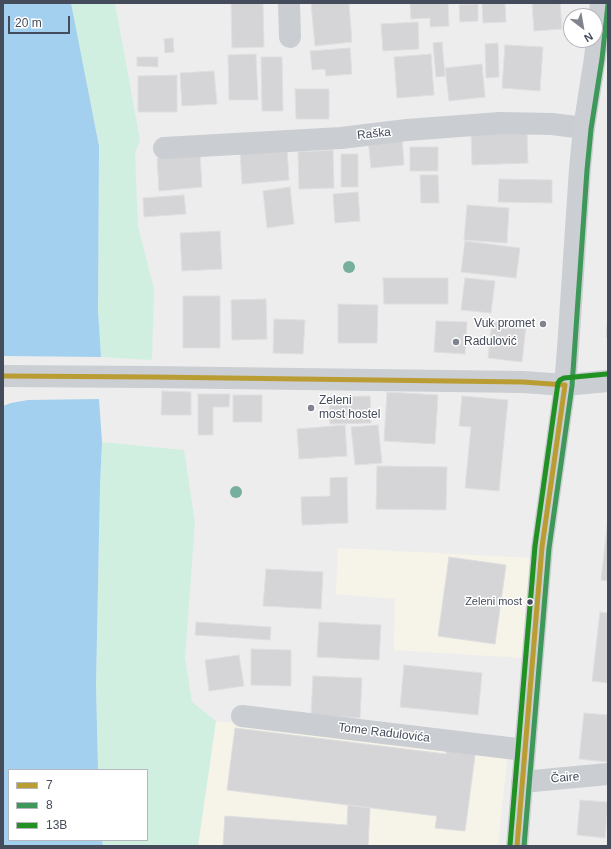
<!DOCTYPE html>
<html>
<head>
<meta charset="utf-8">
<style>
	body { margin:0 }
	#map { position:relative; width:611px; height:849px; overflow:hidden; background:#eeeded; font-family:Helvetica,sans-serif }
	canvas { display:block }
	.frame { position:absolute; inset:0; border:4px solid #444b5a; pointer-events:none }
	.legend { position:absolute; left:8px; top:769px; width:140px; height:72px; box-sizing:border-box; background:#fff; border:1px solid #b4b7bd; margin:0; padding:5px 7px; list-style:none; font-size:12px; color:#444b5a }
	.legend li { display:flex; align-items:center; gap:8px; height:20px }
	.legend b { width:20px; border:1px solid #b4b7bd }
	.north { position:absolute; left:563px; top:8px; width:40px; height:40px; box-sizing:border-box; background:#fff; border:1px solid #b4b7bd; border-radius:50%; rotate:149deg; font-size:11px; font-weight:700; line-height:16px; text-align:center; color:#444b5a }
	.north::after { content:''; display:block; margin:auto; width:14px; height:18px; background:#80848d; clip-path:polygon(50% 0,100% 100%,50% 72%,0 100%) }
	.scale { position:absolute; left:8px; top:16px; width:62px; height:18px; box-sizing:border-box; border:2px solid #444b5a; border-top:0; padding-left:5px; font-size:12px; line-height:14px; white-space:nowrap; color:#444b5a; -webkit-text-stroke:3px #fff; paint-order:stroke }
</style>
</head>
<body>
<div id="map">
<canvas width="611" height="849"></canvas>
<div class="frame"></div>
<ul class="legend">
<li><b style="height:5px;background:#b99d33"></b>7</li>
<li><b style="height:5px;background:#3e9859"></b>8</li>
<li><b style="height:5px;background:#229124"></b>13B</li>
</ul>
<div class="north">N</div>
<div class="scale">20 m</div>
</div>
<script>
const g = document.querySelector('canvas').getContext('2d');
g.lineJoin = 'round';
function fillPath(path, color) { g.fillStyle = color; g.fill(path, 'evenodd'); }
const toPath = rows => new Path2D(rows.map(r => 'M' + r).join(''));
function strokePath(path, color, width, dash) { g.strokeStyle = color; g.lineWidth = width; g.lineCap = dash ? 'butt' : 'round'; g.setLineDash(dash || []); g.stroke(path); }
function label(font, color, halo, rows, align = 'center') {
  g.font = font + ' Helvetica,sans-serif'; g.lineWidth = 3; g.setLineDash([]); g.textBaseline = 'middle'; g.strokeStyle = halo; g.fillStyle = color; for (const [text, x, y, turn = 0] of rows) {
    g.save(); g.translate(x, y); g.rotate((+turn || 0) * Math.PI / 180); g.textAlign = isNaN(turn) ? turn : align; if (halo) g.strokeText(text, 0, 0); g.fillText(text, 0, 0); g.restore();
  }
}
fillPath(toPath([
	[338,548,532,558,523,658,394,650,395,599,336,594],
	[216,721,508,751,498,846,198,846]
]), '#f6f4e8');
fillPath(toPath([
	[71,3,115,3,140,140,135,153,138,226,154,289,152,360,101,357,98,311,99,146],
	[102,442,184,450,195,523,185,658,192,702,216,721,198,846,103,846,102,840,147,840,147,770,98,770,96,685,100,485]
]), '#d0efe1');
fillPath(toPath([
	[3,3,71,3,99,146,98,311,101,357,99,399,102,442,100,485,96,685,98,770,9,770,9,840,102,840,103,846,3,846]
]), '#a2d0ee');
fillPath(toPath([
	[3,356,103,357,101,399,28,400,11,403,3,406]
]), '#eeeded');
const building = toPath([
	[231,3,263,3,264,47,232,48,231,3],
	[311,3,349,3,352,42,315,46,311,3],
	[410,3,448,3,449,26,430,27,430,18,411,19,410,3],
	[482,3,505,3,506,22,483,23,482,3],
	[532,3,560,3,562,29,534,31,532,3],
	[478,4,478,21,460,22,459,5,478,4],
	[418,22,419,49,383,51,381,24,418,22],
	[173,38,174,52,165,53,164,39,173,38],
	[442,42,445,76,436,77,433,43,442,42],
	[498,43,499,77,486,78,485,44,498,43],
	[505,45,543,47,540,91,502,88,505,45],
	[350,48,352,74,326,76,325,69,312,70,310,51,350,48],
	[256,54,258,100,229,100,228,55,256,54],
	[431,54,434,95,397,98,394,57,431,54],
	[137,57,158,57,158,67,137,66,137,57],
	[261,57,282,57,283,111,262,111,261,57],
	[482,64,485,97,449,101,445,68,482,64],
	[214,71,217,104,182,106,180,73,214,71],
	[177,75,177,112,138,112,138,76,177,75],
	[295,89,329,89,329,119,296,119,295,89],
	[527,131,528,163,472,165,471,133,527,131],
	[402,137,404,165,371,168,368,140,402,137],
	[410,147,438,147,438,171,410,171,410,147],
	[287,148,289,180,242,184,240,151,287,148],
	[333,150,334,188,299,189,298,152,333,150],
	[200,154,202,187,159,191,157,158,200,154],
	[341,154,358,154,358,187,341,187,341,154],
	[420,175,438,175,439,203,421,203,420,175],
	[499,179,552,180,552,203,498,202,499,179],
	[290,187,294,224,267,228,263,191,290,187],
	[358,192,360,221,335,223,333,194,358,192],
	[184,195,186,214,144,217,143,198,184,195],
	[467,205,509,208,507,243,464,240,467,205],
	[220,231,222,269,182,271,180,233,220,231],
	[465,241,520,248,516,278,461,272,465,241],
	[383,278,448,278,448,304,384,304,383,278],
	[465,278,495,281,491,313,461,310,465,278],
	[183,296,220,296,220,348,183,348,183,296],
	[266,299,267,339,232,340,231,300,266,299],
	[338,304,378,305,377,343,338,343,338,304],
	[608,315,608,337,606,337,608,315],
	[274,319,305,320,303,354,273,353,274,319],
	[436,321,467,322,465,354,434,352,436,321],
	[492,322,526,326,522,362,488,358,492,322],
	[162,391,191,392,191,415,161,415,162,391],
	[387,392,438,395,435,444,384,441,387,392],
	[198,394,230,394,229,407,213,407,213,435,198,435,198,394],
	[233,395,262,395,262,422,233,422,233,395],
	[370,396,371,423,330,424,329,397,370,396],
	[462,396,508,400,499,491,465,488,471,427,459,426,462,396],
	[345,425,347,456,299,459,297,429,345,425],
	[378,425,382,463,355,465,351,427,378,425],
	[377,466,447,467,446,510,376,509,377,466],
	[347,477,348,523,302,525,301,497,330,496,330,478,347,477],
	[608,518,608,581,601,580,608,518],
	[449,557,506,565,495,644,438,636,449,557],
	[266,569,323,572,321,609,263,606,266,569],
	[600,612,608,613,608,683,592,681,600,612],
	[196,622,271,627,270,640,195,635,196,622],
	[319,622,381,625,379,660,317,657,319,622],
	[251,649,291,650,291,686,251,685,251,649],
	[239,655,244,686,209,691,205,660,239,655],
	[404,665,482,673,478,715,400,707,404,665],
	[313,676,362,678,360,718,311,715,313,676],
	[584,713,608,715,608,762,579,759,584,713],
	[235,728,446,754,447,745,476,748,465,831,435,828,437,816,227,790,235,728],
	[580,800,608,802,605,838,577,835,580,800],
	[348,805,370,808,368,846,223,846,225,816,347,825,348,805]
]);
fillPath(building, '#d5d5d7');
strokePath(building, '#dfdee0', 1);
strokePath(toPath([
	[289,3,290,37],
	[164,148,341,138,407,130,500,123,552,124,584,128],
	[242,716,525,750],
	[522,782,608,774]
]), '#cacdd1', 22);
strokePath(toPath([
	[3,376,152,377,523,382,565,385,608,381],
	[517,846,542,547,565,385,568,349,580,169,584,128,595,58,601,3]
]), '#cbced2', 22);
strokePath(toPath([
	[3,376,152,377,523,382,565,385,542,547,517,846]
]), '#b99d33', 5);
strokePath(toPath([
	[524,846,549,548,572,386,587,170,591,129,602,59,608,4]
]), '#3e9859', 5);
strokePath(toPath([
	[510,845,535,546,558,383,560,380,564,378,607,374]
]), '#229124', 5);
g.fillStyle = '#76af9d';
for (const [x, y] of [
	[349,267],
	[236,492]
]) { g.beginPath(); g.arc(x, y, 6, 0, 2 * Math.PI); g.fill(); }
for (const [x, y, r, color] of [
	[543,324,4,"#80848d"],
	[456,342,4,"#80848d"],
	[311,408,4,"#80848d"],
	[530,602,3.5,"#444b5a"]
]) { const dot = new Path2D(); dot.arc(x, y, r, 0, 2 * Math.PI); g.fillStyle = color; g.fill(dot); strokePath(dot, '#fff', 1.5); }
label('11px', '#444b5a', '#fff', [
	["Zeleni most",522,602]
], 'right');
label('12px', '#444b5a', '#fff', [
	["Raška",374,134,-6],
	["Tome Radulovića",384,733,7],
	["Čaire",565,778,-5]
]);
label('12px', '#444b5a', '#fff', [
	["Vuk promet",535,324,"right"],
	["Radulović",464,342],
	["Zeleni",319,401],
	["most hostel",319,415]
], 'left');
</script>
</body>
</html>
